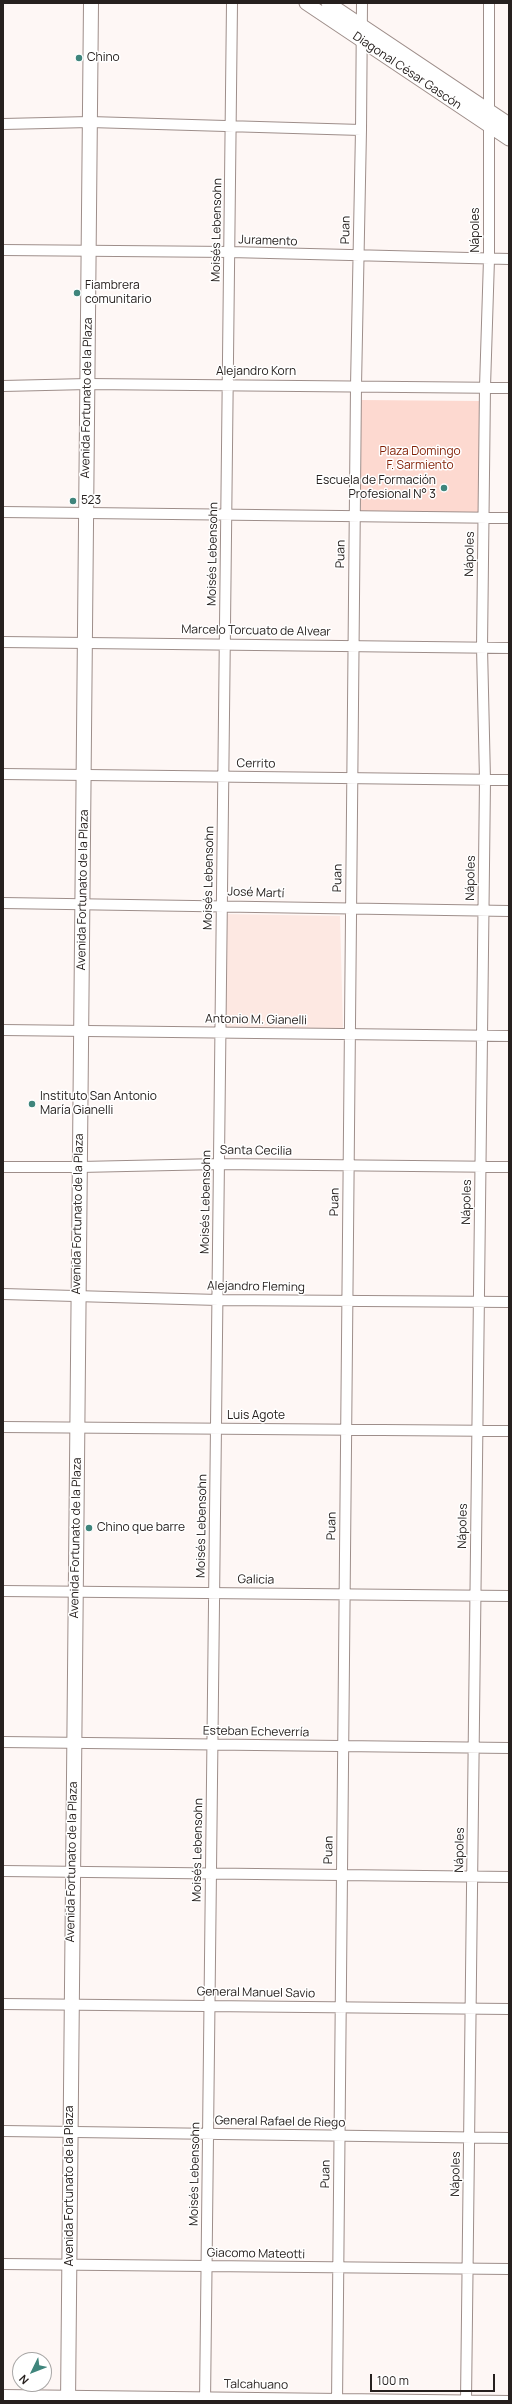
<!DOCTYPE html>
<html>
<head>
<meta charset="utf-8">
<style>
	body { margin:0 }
	#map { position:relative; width:512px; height:2404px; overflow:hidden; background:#fef7f5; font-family:Manrope,sans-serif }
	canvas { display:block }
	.frame { position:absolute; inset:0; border:4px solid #26201e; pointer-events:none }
	.north { position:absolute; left:12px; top:2352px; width:40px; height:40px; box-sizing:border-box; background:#fff; border:1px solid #a8a6a5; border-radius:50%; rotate:227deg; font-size:11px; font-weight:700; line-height:16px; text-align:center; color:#26201e }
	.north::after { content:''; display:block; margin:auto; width:14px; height:18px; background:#3f857c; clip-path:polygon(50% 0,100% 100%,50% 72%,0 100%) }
	.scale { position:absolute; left:370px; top:2374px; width:125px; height:18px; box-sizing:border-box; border:2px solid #26201e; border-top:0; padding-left:5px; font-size:12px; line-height:14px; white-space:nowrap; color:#26201e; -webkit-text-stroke:3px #fff; paint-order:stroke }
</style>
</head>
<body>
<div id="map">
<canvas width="512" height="2404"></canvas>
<div class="frame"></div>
<div class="north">N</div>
<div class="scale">100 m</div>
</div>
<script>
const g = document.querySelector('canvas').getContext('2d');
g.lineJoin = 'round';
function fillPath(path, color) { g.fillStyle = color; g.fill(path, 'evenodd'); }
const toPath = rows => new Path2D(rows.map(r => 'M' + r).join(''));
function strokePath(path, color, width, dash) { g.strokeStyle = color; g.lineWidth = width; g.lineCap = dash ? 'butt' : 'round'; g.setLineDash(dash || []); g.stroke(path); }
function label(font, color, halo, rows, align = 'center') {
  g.font = font + ' Manrope,sans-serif'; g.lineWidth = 3; g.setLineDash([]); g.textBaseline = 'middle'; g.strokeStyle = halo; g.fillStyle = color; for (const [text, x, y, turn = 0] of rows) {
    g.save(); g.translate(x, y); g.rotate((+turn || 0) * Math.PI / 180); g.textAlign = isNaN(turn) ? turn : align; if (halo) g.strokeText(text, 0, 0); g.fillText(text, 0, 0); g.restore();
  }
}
fillPath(toPath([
	[222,914,340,916,343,1030,222,1028]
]), '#fde8e2');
fillPath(toPath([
	[361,400,479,401,479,517,361,517]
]), '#fdd9d0');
const minor = toPath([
	[3,124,90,122,361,130],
	[3,250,230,252,509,259],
	[3,386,88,384,509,388],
	[3,512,509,518],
	[3,642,509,648],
	[3,774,509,780],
	[3,903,509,911],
	[3,1030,509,1036],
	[3,1167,80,1167,219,1164,509,1167],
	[3,1294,218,1300,509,1302],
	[3,1427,509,1431],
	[3,1591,509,1596],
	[3,1742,509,1748],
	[3,1871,509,1877],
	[3,2004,509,2009],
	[3,2131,509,2138],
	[3,2264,509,2269],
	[3,2395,509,2401],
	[205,2401,232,3],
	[337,2401,356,386,361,130,362,3],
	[466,2401,485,780,482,647,485,387,489,259,489,3]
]);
const tertiary = toPath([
	[306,3,509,139],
	[328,3,509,124]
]);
const secondary = toPath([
	[68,2401,91,3]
]);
strokePath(minor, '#9e8e8a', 12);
strokePath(tertiary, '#9e8e8a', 15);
strokePath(secondary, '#9e8e8a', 16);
strokePath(minor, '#fff', 10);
strokePath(tertiary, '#fff', 13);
strokePath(secondary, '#fff', 14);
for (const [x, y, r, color] of [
	[79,58,4,"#3f857c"],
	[77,293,4,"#3f857c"],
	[444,488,4,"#3f857c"],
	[73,501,4,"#3f857c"],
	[32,1104,4,"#3f857c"],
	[89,1528,4,"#3f857c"]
]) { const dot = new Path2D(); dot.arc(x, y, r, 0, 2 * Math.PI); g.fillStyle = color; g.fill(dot); strokePath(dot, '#fff', 1.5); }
label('12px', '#26201e', '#fff', [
	["Chino",87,58],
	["Fiambrera",85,286],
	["comunitario",85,300],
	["Escuela de Formación",436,481,"right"],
	["Profesional N° 3",436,495,"right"],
	["523",81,501],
	["Instituto San Antonio",40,1097],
	["María Gianelli",40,1111],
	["Chino que barre",97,1528]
], 'left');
label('12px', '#26201e', '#fff', [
	["Diagonal César Gascón",407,71,34],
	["Moisés Lebensohn",217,230,-89],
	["Puan",346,230,-89],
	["Nápoles",476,230,-90],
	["Juramento",268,241,2],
	["Alejandro Korn",256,372],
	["Avenida Fortunato de la Plaza",87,398,-89],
	["Moisés Lebensohn",213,554,-89],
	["Puan",341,554,-89],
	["Nápoles",470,554,-89],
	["Marcelo Torcuato de Alvear",256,631,1],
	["Cerrito",256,764,1],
	["Moisés Lebensohn",209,878,-89],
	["Puan",338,878,-89],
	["Nápoles",471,878,-89],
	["Avenida Fortunato de la Plaza",83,890,-89],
	["José Martí",256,893,2],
	["Antonio M. Gianelli",256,1020,1],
	["Santa Cecilia",256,1151,1],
	["Moisés Lebensohn",206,1202,-89],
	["Puan",335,1202,-89],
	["Nápoles",467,1202,-89],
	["Avenida Fortunato de la Plaza",78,1214,-89],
	["Alejandro Fleming",256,1287,1],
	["Luis Agote",256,1416],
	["Moisés Lebensohn",202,1526,-89],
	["Puan",332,1526,-89],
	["Nápoles",463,1526,-89],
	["Avenida Fortunato de la Plaza",76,1538,-89],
	["Galicia",256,1580,1],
	["Esteban Echeverría",256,1732,1],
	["Moisés Lebensohn",198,1850,-89],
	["Puan",329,1850,-89],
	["Nápoles",460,1850,-89],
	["Avenida Fortunato de la Plaza",72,1862,-89],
	["General Manuel Savio",256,1993,1],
	["General Rafael de Riego",280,2122,1],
	["Moisés Lebensohn",195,2174,-89],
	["Puan",326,2174,-89],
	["Nápoles",456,2174,-89],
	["Avenida Fortunato de la Plaza",70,2186,-90],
	["Giacomo Mateotti",256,2254,1],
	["Talcahuano",256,2385,1]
]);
label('12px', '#811e03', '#fff', [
	["Plaza Domingo",420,452],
	["F. Sarmiento",420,466]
]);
</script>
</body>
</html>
